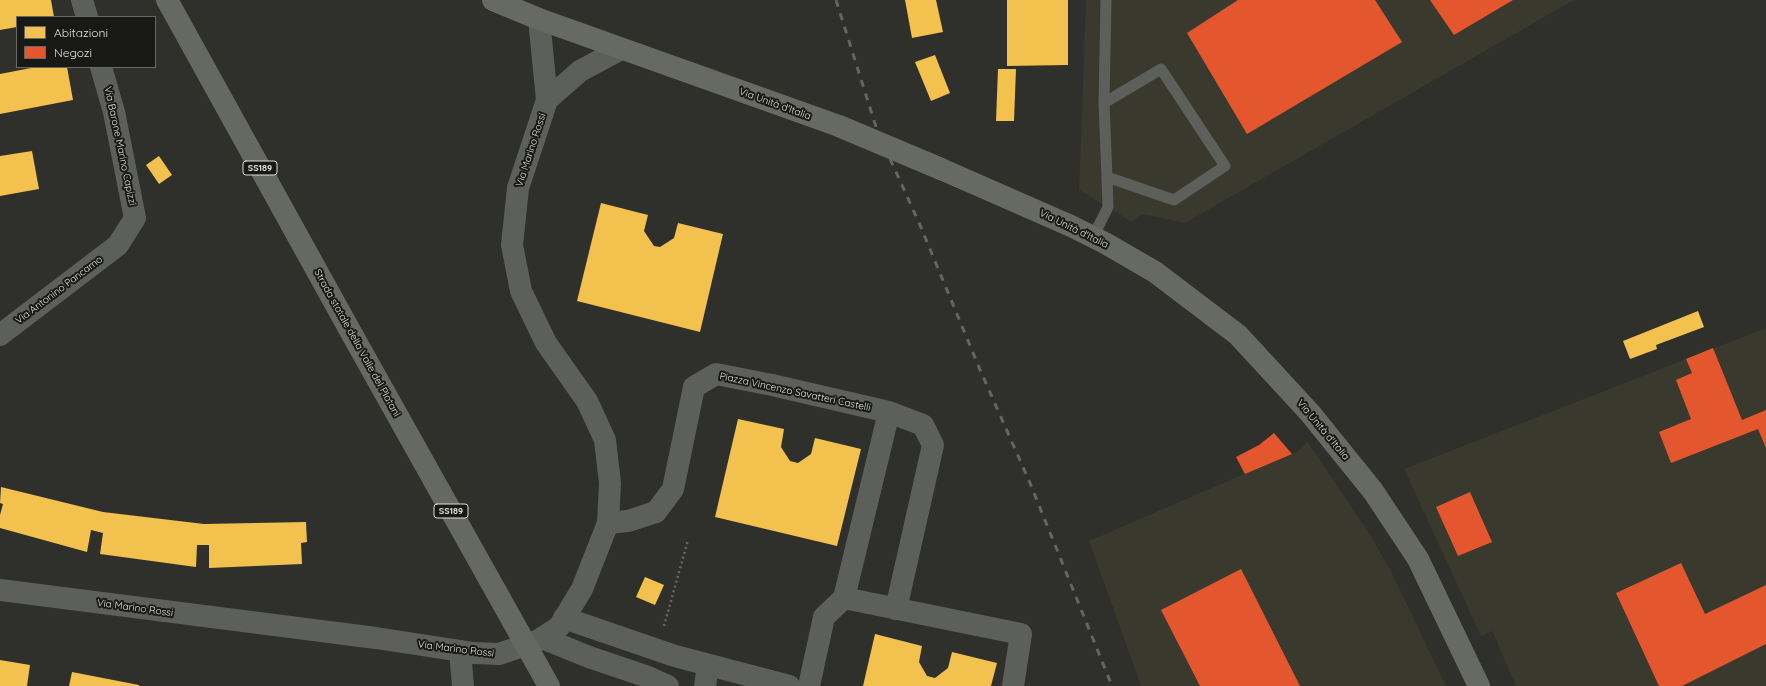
<!DOCTYPE html>
<html>
<head>
<meta charset="utf-8">
<style>
	body { margin:0 }
	#map { position:relative; width:1766px; height:686px; overflow:hidden; background:#2f2f2b; font-family:Quicksand,sans-serif }
	canvas { display:block }
	.legend { position:absolute; left:16px; top:16px; width:140px; height:52px; box-sizing:border-box; background:#181815; border:1px solid #686864; margin:0; padding:5px 7px; list-style:none; font-size:12px; color:#e0dfdb }
	.legend li { display:flex; align-items:center; gap:8px; height:20px }
	.legend b { width:20px; border:1px solid #686864 }
</style>
</head>
<body>
<div id="map">
<canvas width="1766" height="686"></canvas>
<ul class="legend">
<li><b style="height:11px;background:#f2c14e"></b>Abitazioni</li>
<li><b style="height:11px;background:#e4572e"></b>Negozi</li>
</ul>
</div>
<script>
const g = document.querySelector('canvas').getContext('2d');
g.lineJoin = 'round';
function fillPath(path, color) { g.fillStyle = color; g.fill(path, 'evenodd'); }
const toPath = rows => new Path2D(rows.map(r => 'M' + r).join(''));
function strokePath(path, color, width, dash) { g.strokeStyle = color; g.lineWidth = width; g.lineCap = dash ? 'butt' : 'round'; g.setLineDash(dash || []); g.stroke(path); }
function label(font, color, halo, rows, align = 'center') {
  g.font = font + ' Quicksand,sans-serif'; g.lineWidth = 4; g.setLineDash([]); g.textBaseline = 'middle'; g.strokeStyle = halo; g.fillStyle = color; for (const [text, x, y, turn = 0] of rows) {
    g.save(); g.translate(x, y); g.rotate((+turn || 0) * Math.PI / 180); g.textAlign = isNaN(turn) ? turn : align; if (halo) g.strokeText(text, 0, 0); g.fillText(text, 0, 0); g.restore();
  }
}
fillPath(toPath([
	[1086,0,1574,0,1185,223,1142,214,1132,222,1079,190],
	[1766,328,1766,686,1516,686,1492,631,1481,636,1404,469],
	[1274,433,1292,454,1298,451,1307,441,1370,535,1390,569,1446,686,1141,686,1089,541,1244,474,1236,457,1259,445]
]), '#3a392d');
fillPath(toPath([
	[0,0,51,0,54,17,17,17,17,27,0,30],
	[905,0,936,0,943,32,912,38],
	[1007,0,1068,0,1068,65,1007,66],
	[935,55,950,93,931,101,915,62],
	[36,67,67,67,73,100,0,114,0,74],
	[998,69,1016,69,1014,121,996,121],
	[32,151,39,189,0,196,0,156],
	[159,156,172,175,159,184,146,165],
	[601,203,648,215,644,231,654,246,660,247,674,238,678,223,723,234,700,332,577,301],
	[1698,311,1704,327,1656,345,1657,349,1630,359,1623,341],
	[738,419,784,429,781,447,790,461,798,463,811,454,815,438,861,449,837,546,715,517],
	[1,487,103,512,204,524,306,522,307,542,301,543,302,564,209,568,209,545,197,545,196,567,100,554,103,533,91,530,87,552,0,528,0,515,3,504,0,503],
	[645,577,664,585,655,605,636,597],
	[875,634,922,646,919,662,927,676,935,678,948,668,952,652,997,663,991,686,863,686],
	[0,660,30,665,27,686,0,686],
	[72,672,139,685,139,686,69,686]
]), '#f2c14e');
fillPath(toPath([
	[1238,0,1375,0,1402,42,1247,134,1187,33],
	[1430,0,1513,0,1454,35],
	[1713,348,1742,420,1766,410,1766,448,1758,429,1671,463,1659,432,1691,419,1676,380,1692,373,1686,359],
	[1274,433,1292,454,1245,474,1236,457,1259,445],
	[1470,492,1492,542,1458,556,1436,507],
	[1681,563,1705,614,1766,585,1766,644,1682,686,1659,686,1616,593],
	[1241,569,1300,686,1200,686,1161,610]
]), '#e4572e');
strokePath(toPath([
	[664,626,688,540]
]), '#666863', 2.5, [2, 3]);
strokePath(toPath([
	[1104,103,1106,0],
	[1093,237,1108,207,1107,177,1104,103,1161,69,1225,166,1174,200,1107,177]
]), '#5d605a', 11);
strokePath(toPath([
	[82,0,87,17],
	[539,19,547,100,580,71,621,49],
	[0,335,118,245,135,218,114,112,101,67],
	[889,412,923,425,933,445,896,609],
	[608,523,628,521,656,512,673,489,694,387,716,374,772,385,889,412,844,598,824,617,809,686],
	[0,590,376,638,474,653,499,654,537,641,559,627,582,589,608,523,610,483,605,440,587,401,546,343,521,291,512,245,518,188,547,100],
	[844,598,1021,634,1013,686],
	[564,618,675,656,789,686],
	[542,638,589,657,648,677,668,686],
	[460,651,463,686],
	[705,686,708,665]
]), '#5d605a', 22);
strokePath(toPath([
	[493,0,539,19,839,126],
	[941,169,1071,226,1105,243,1155,272,1238,335,1310,413,1373,491,1418,559,1479,686]
]), '#676a63', 22);
strokePath(toPath([
	[167,0,353,336]
]), '#666961', 22);
strokePath(toPath([
	[836,0,877,130,920,225,981,372,1030,483,1112,686]
]), '#646561', 3, [7, 7]);
strokePath(toPath([
	[839,126,941,169]
]), '#676a63', 22);
strokePath(toPath([
	[353,336,549,686]
]), '#666961', 22);
for (const [x, y, w] of [
	[260,168,34],
	[451,511,34]
]) { const box = new Path2D(); box.roundRect(x - w / 2, y - 7, w, 14, 3); g.fillStyle = '#181815'; g.fill(box); strokePath(box, '#e0dfdb', 1); }
label('bold 9px', '#e0dfdb', null, [
	["SS189",260,168],
	["SS189",451,511]
]);
label('10px', '#e0dfdb', '#181815', [
	["Via Unità d'Italia",775,104,20],
	["Via Barone Marino Capizzi",120,146,78],
	["Via Marino Rossi",531,150,-72],
	["Via Unità d'Italia",1074,229,26],
	["Via Antonino Pancamo",59,290,-37],
	["Strada statale della Valle del Platani",357,343,61],
	["Piazza Vincenzo Savatteri Castelli",795,392,12],
	["Via Unità d'Italia",1323,430,50],
	["Via Marino Rossi",135,608,8],
	["Via Marino Rossi",456,649,7]
]);
</script>
</body>
</html>
